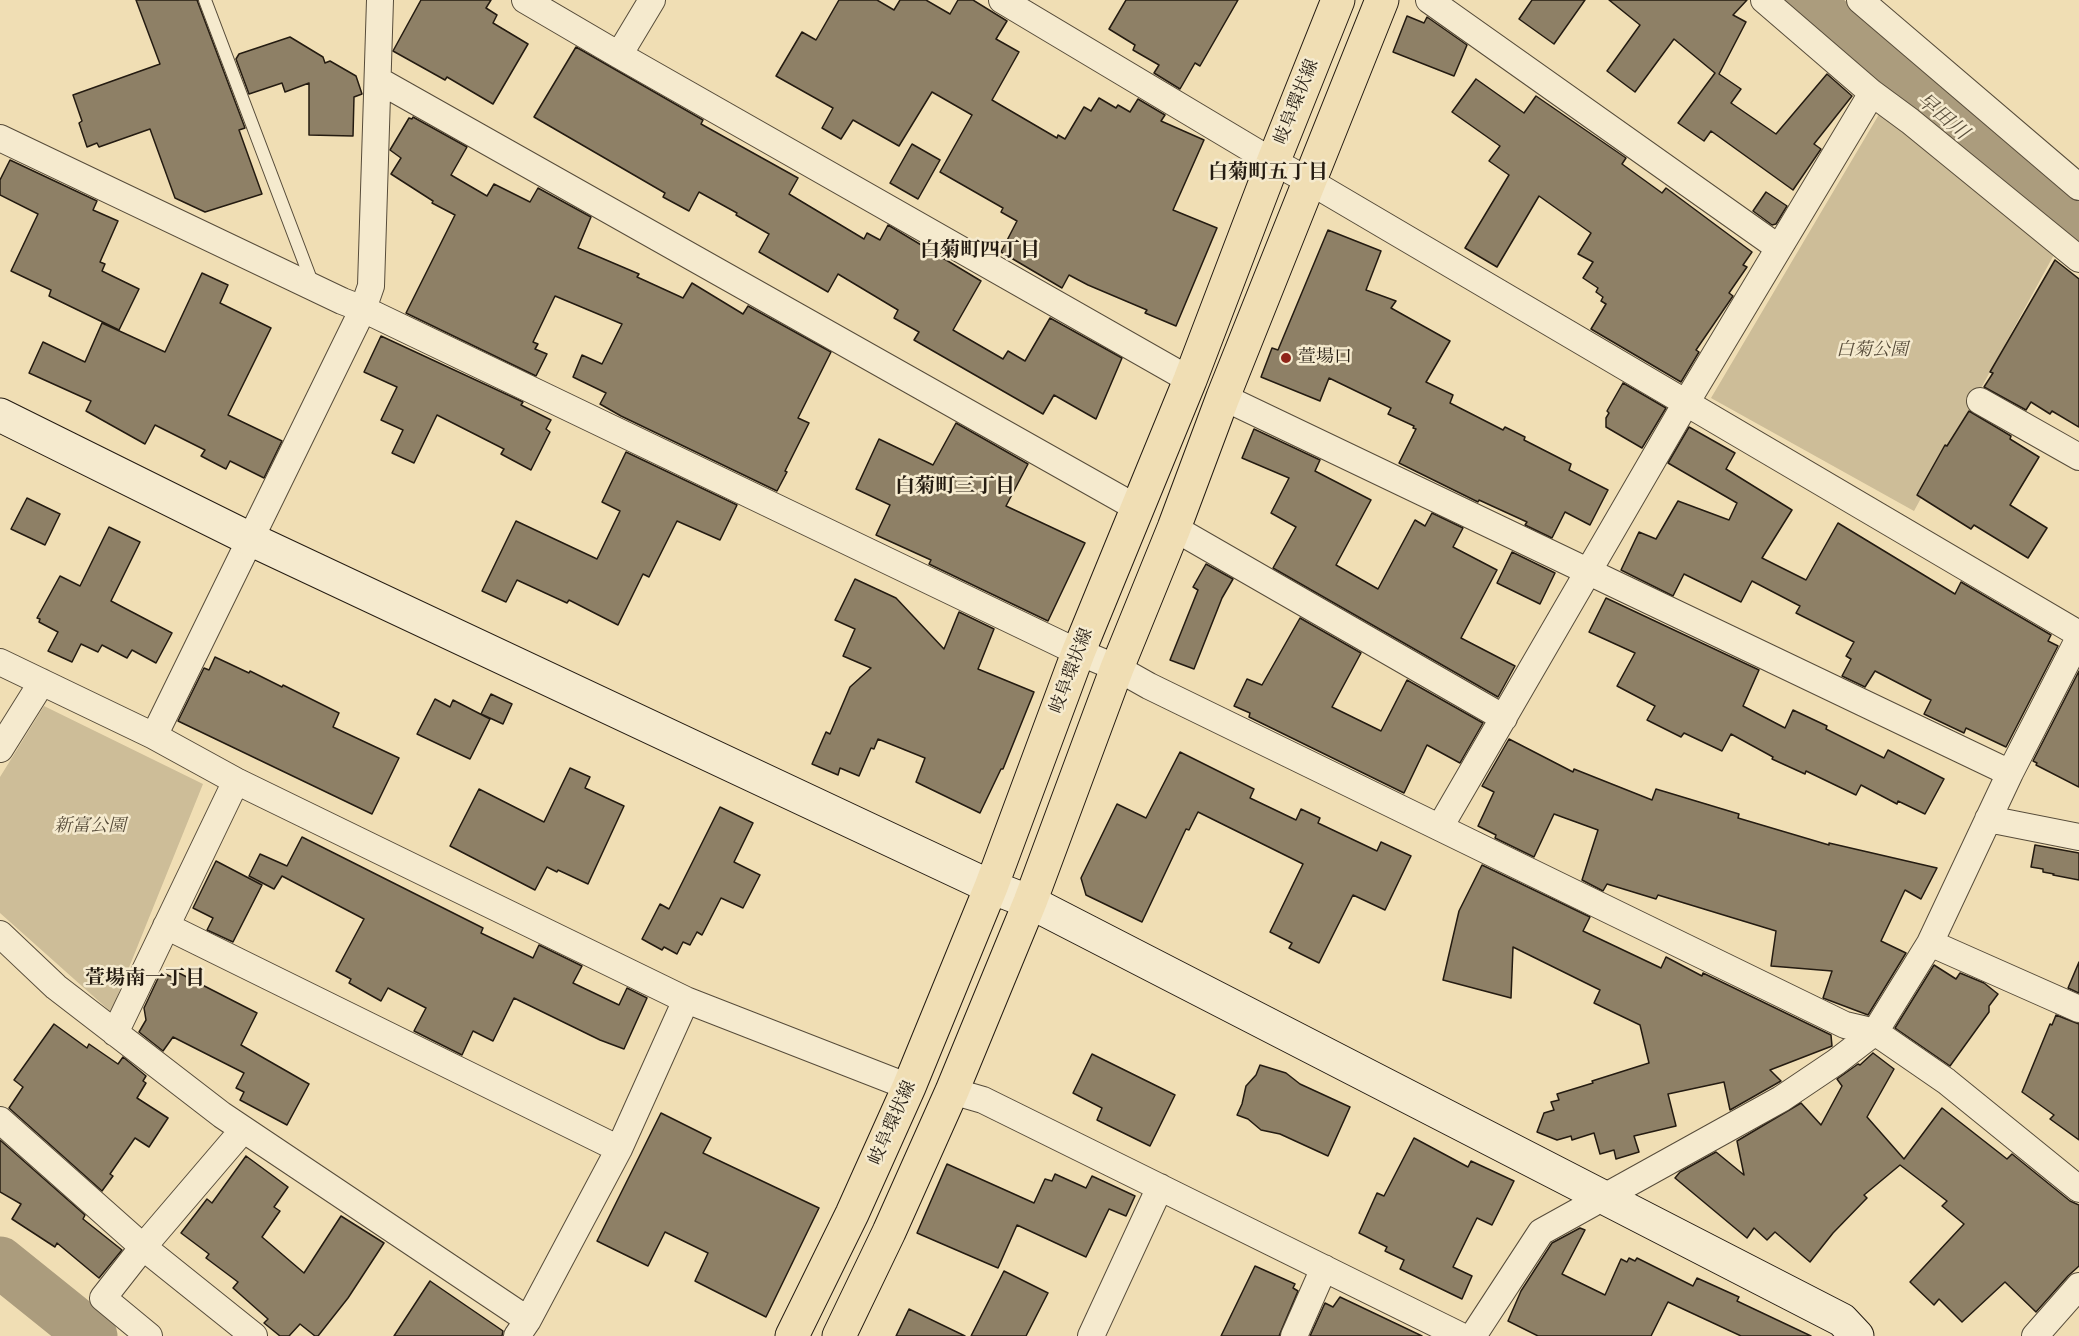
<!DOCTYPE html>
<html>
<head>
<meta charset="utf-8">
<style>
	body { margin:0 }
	canvas { display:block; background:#f0deb4 }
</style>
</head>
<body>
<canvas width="2079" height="1336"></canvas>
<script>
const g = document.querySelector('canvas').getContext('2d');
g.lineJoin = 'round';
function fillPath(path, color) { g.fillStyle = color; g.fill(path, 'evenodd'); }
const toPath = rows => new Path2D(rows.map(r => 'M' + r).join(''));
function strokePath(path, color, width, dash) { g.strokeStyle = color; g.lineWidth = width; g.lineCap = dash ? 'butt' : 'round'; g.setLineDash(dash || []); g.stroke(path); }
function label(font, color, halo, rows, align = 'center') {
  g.font = font + ' Alegreya,"Noto Serif JP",serif'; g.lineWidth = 5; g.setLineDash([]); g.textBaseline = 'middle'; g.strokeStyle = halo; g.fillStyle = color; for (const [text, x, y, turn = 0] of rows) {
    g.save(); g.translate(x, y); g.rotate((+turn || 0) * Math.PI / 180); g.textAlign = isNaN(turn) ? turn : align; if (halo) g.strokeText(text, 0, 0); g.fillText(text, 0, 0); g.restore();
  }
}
fillPath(toPath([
	[1881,111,2056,251,1914,511,1711,398],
	[44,706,203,784,111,1012,0,913,0,777]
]), '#cdbd98');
strokePath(toPath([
	[1805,0,2079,234],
	[0,1262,92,1336]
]), '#ab9c7d', 51);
const building = toPath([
	[136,0,197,0,245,128,239,130,262,194,205,212,175,198,150,129,99,147,97,143,87,147,79,123,82,121,73,95,160,64,136,0],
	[421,0,491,0,486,8,497,15,493,23,528,44,493,104,447,77,445,80,393,51,421,0],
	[839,0,877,0,894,10,900,0,926,0,950,14,958,0,973,0,1007,21,996,39,1019,52,992,100,1057,138,1058,135,1065,139,1084,107,1091,111,1099,98,1116,108,1118,105,1130,112,1138,99,1165,115,1161,121,1204,140,1173,210,1217,228,1176,326,1145,313,1147,310,1088,285,1069,275,1062,288,1001,252,1017,221,1001,212,1003,208,940,172,972,115,932,92,899,146,853,120,841,139,822,128,833,108,776,76,802,32,816,40,839,0],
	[1126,0,1238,0,1200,66,1195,63,1180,89,1154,73,1159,65,1133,50,1135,45,1109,29,1126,0],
	[1532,0,1585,0,1554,44,1519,19,1532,0],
	[1609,0,1747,0,1733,15,1746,22,1719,74,1741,89,1731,103,1776,134,1827,74,1852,96,1814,144,1821,149,1793,190,1711,131,1704,141,1678,123,1715,73,1674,39,1635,92,1607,71,1640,25,1609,0],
	[1407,16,1424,23,1427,17,1467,45,1454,76,1393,52,1407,16],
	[290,37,323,57,325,63,330,61,356,76,362,94,354,97,353,136,309,135,309,83,285,92,282,83,249,94,236,59,239,54,290,37],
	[576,47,703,120,701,124,798,178,789,194,864,239,867,233,880,240,888,225,981,281,953,330,1003,359,1008,351,1025,361,1050,318,1122,358,1096,419,1054,395,1043,414,914,340,919,332,894,318,898,310,838,274,828,292,759,252,769,234,736,215,737,213,699,192,689,211,663,197,665,193,534,117,576,47],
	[1476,79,1524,113,1536,96,1626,158,1622,164,1662,193,1666,188,1752,252,1743,265,1747,267,1729,293,1733,296,1696,350,1699,352,1681,382,1591,329,1606,304,1601,301,1603,297,1596,292,1598,288,1583,278,1593,262,1578,254,1591,233,1539,196,1497,267,1465,248,1509,175,1489,161,1500,146,1452,112,1476,79],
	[413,117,467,147,451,175,487,196,494,184,530,202,538,188,591,217,578,248,639,274,637,277,683,298,692,283,743,314,748,306,831,352,798,418,809,423,785,471,787,472,777,491,621,416,600,404,606,393,573,377,582,355,602,364,622,324,555,296,533,342,538,344,535,349,547,354,536,376,406,313,455,215,432,203,433,201,391,174,401,158,390,150,409,118,412,119,413,117],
	[912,144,940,160,918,199,890,183,912,144],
	[10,160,97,201,93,210,118,221,100,262,105,264,102,271,139,289,119,330,49,296,51,290,11,271,38,214,0,195,0,180,10,160],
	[1766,192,1787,206,1776,224,1772,225,1753,211,1766,192],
	[1328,230,1381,251,1366,290,1396,301,1391,308,1450,341,1426,382,1453,395,1450,403,1503,430,1505,427,1525,437,1524,440,1571,464,1569,470,1608,490,1590,525,1565,512,1552,538,1525,525,1527,522,1479,500,1478,502,1399,463,1416,429,1413,428,1414,426,1388,414,1391,408,1329,378,1320,401,1261,377,1272,348,1278,350,1328,230],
	[2055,260,2079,279,2079,427,2052,411,2050,414,2031,402,2026,410,1984,387,1993,373,1990,372,2055,260],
	[202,273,228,285,220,303,271,328,228,415,282,441,264,478,230,461,226,469,201,456,205,450,155,425,145,444,86,411,91,401,29,373,43,342,85,362,102,323,165,352,202,273],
	[381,336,523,402,521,405,551,420,546,429,550,432,531,470,501,454,504,449,437,415,414,463,392,453,403,430,381,420,397,387,364,372,381,336],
	[1623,383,1666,408,1642,448,1606,427,1606,418,1609,413,1607,411,1623,383],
	[1969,411,2011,436,2010,439,2039,457,2010,505,2047,528,2028,558,1974,525,1971,529,1917,495,1945,445,1947,446,1969,411],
	[956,423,1028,464,1006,506,1085,543,1048,621,929,564,931,560,876,535,890,505,856,489,879,439,933,465,956,423],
	[1689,427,1735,453,1726,469,1792,510,1762,558,1806,580,1838,523,1955,594,1961,582,2051,635,2048,641,2058,646,2006,747,1966,728,1964,733,1924,714,1931,700,1875,671,1865,687,1842,676,1851,659,1846,656,1854,642,1796,613,1800,606,1752,581,1741,602,1684,574,1673,596,1621,570,1639,532,1656,539,1678,501,1729,520,1737,503,1668,463,1689,427],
	[1254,429,1320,460,1315,471,1371,500,1336,565,1378,589,1415,520,1425,526,1432,513,1463,528,1453,547,1497,570,1461,638,1515,666,1498,697,1273,568,1296,527,1271,513,1289,478,1242,458,1254,429],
	[626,452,737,505,720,540,677,521,649,577,643,574,618,625,569,600,567,603,517,580,506,602,482,591,516,521,597,559,620,511,602,502,626,452],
	[27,498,60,514,45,545,11,529,27,498],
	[109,527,140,542,111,601,172,633,156,663,132,650,127,658,102,645,98,652,81,644,72,662,48,651,58,632,39,622,40,619,37,618,60,576,80,586,109,527],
	[1512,552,1555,573,1540,604,1497,583,1512,552],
	[1206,564,1233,579,1222,598,1194,669,1170,660,1198,590,1193,587,1206,564],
	[855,579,896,598,944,649,959,612,994,629,978,669,1034,692,1003,769,1001,769,980,813,916,782,925,758,878,739,874,749,871,748,859,776,840,768,838,775,812,764,826,732,830,734,850,687,871,668,843,656,855,629,835,620,855,579],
	[1606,598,1759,670,1743,706,1785,728,1793,710,1827,726,1826,729,1884,758,1888,750,1944,779,1925,814,1898,801,1897,804,1861,785,1856,795,1806,771,1805,774,1772,759,1773,757,1731,734,1722,751,1684,733,1681,737,1647,720,1655,706,1617,686,1635,653,1589,632,1606,598],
	[1300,618,1361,653,1332,707,1381,731,1407,680,1483,723,1460,763,1427,745,1404,793,1249,717,1250,713,1234,706,1247,679,1262,685,1300,618],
	[215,657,249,673,250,671,282,687,283,685,339,713,333,727,399,758,372,814,178,721,204,668,209,670,215,657],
	[2079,671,2079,787,2036,765,2037,763,2033,761,2079,671],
	[491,694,512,704,503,724,481,714,491,694],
	[435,699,450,707,453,700,490,719,470,759,417,734,435,699],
	[1509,739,1573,772,1574,769,1652,800,1656,789,1739,814,1738,818,1829,845,1829,843,1937,868,1921,899,1905,890,1881,941,1906,953,1868,1015,1823,998,1832,971,1771,966,1776,931,1658,895,1656,899,1607,884,1603,891,1582,880,1598,830,1554,814,1534,857,1495,838,1496,835,1478,826,1494,792,1482,786,1509,739],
	[1180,752,1254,789,1250,798,1296,820,1301,809,1320,818,1318,823,1377,851,1381,842,1411,856,1385,910,1353,895,1319,963,1289,948,1292,943,1270,932,1303,864,1198,812,1189,830,1186,829,1142,922,1086,895,1081,878,1117,804,1146,818,1180,752],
	[570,768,590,777,585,788,624,806,588,884,558,870,557,872,547,867,535,890,450,846,479,789,544,822,570,768],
	[720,807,753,823,734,862,760,875,743,908,721,898,702,935,697,932,690,945,683,942,677,954,664,947,662,950,642,939,660,904,669,909,720,807],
	[302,837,483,928,481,933,533,958,539,945,582,966,573,983,619,1005,627,988,647,998,624,1049,600,1040,514,998,493,1041,473,1031,462,1055,414,1031,426,1008,388,988,381,1001,349,983,351,979,336,971,364,919,282,876,274,889,249,876,260,854,287,866,302,837],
	[2035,845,2079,853,2079,880,2053,875,2054,874,2043,872,2043,869,2031,867,2035,845],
	[216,861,262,885,233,942,207,930,213,918,193,908,216,861],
	[1482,865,1590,917,1583,931,1661,968,1666,957,1702,976,1703,973,1831,1035,1832,1046,1770,1070,1781,1081,1730,1110,1724,1082,1668,1094,1676,1126,1634,1136,1639,1152,1616,1159,1614,1150,1600,1154,1594,1133,1572,1140,1571,1136,1557,1140,1537,1132,1544,1113,1554,1110,1551,1102,1559,1100,1557,1094,1593,1083,1592,1081,1649,1063,1640,1025,1594,1003,1600,990,1513,947,1511,998,1443,980,1459,911,1482,865],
	[2079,962,2079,993,2068,988,2079,962],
	[1934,965,1956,979,1960,973,1984,983,1998,994,1989,1006,1989,1012,1950,1066,1895,1028,1934,965],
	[161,972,174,978,177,972,257,1013,241,1045,309,1084,287,1125,240,1100,244,1092,236,1088,244,1073,173,1037,163,1051,139,1032,146,1020,144,1008,161,972],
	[2056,1015,2079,1024,2079,1140,2050,1119,2054,1115,2022,1092,2050,1024,2052,1025,2056,1015],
	[54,1024,87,1048,89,1044,118,1064,123,1057,146,1076,143,1081,146,1083,137,1098,168,1118,149,1147,135,1138,110,1174,113,1176,102,1191,9,1108,23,1087,14,1080,54,1024],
	[1873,1053,1894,1069,1867,1117,1904,1159,1942,1108,2007,1159,2012,1154,2070,1201,2079,1205,2079,1266,2068,1276,2036,1312,2005,1282,1962,1322,1939,1299,1934,1305,1910,1282,1964,1224,1942,1206,1947,1201,1900,1165,1864,1195,1867,1198,1833,1233,1810,1262,1775,1232,1767,1240,1754,1228,1747,1238,1675,1178,1680,1172,1716,1152,1744,1175,1737,1141,1801,1103,1821,1125,1842,1086,1837,1079,1858,1064,1860,1065,1873,1053],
	[1092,1054,1175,1095,1150,1146,1097,1120,1102,1108,1073,1093,1092,1054],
	[1260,1065,1286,1073,1300,1084,1350,1107,1328,1156,1280,1134,1261,1130,1248,1119,1237,1115,1242,1104,1246,1086,1256,1075,1260,1065],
	[661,1113,711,1138,703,1153,819,1208,766,1317,695,1281,708,1253,665,1232,648,1266,597,1241,661,1113],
	[1414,1138,1468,1167,1471,1161,1514,1181,1492,1225,1477,1218,1453,1267,1472,1276,1462,1299,1400,1269,1404,1260,1385,1251,1387,1247,1359,1233,1377,1193,1384,1196,1414,1138],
	[0,1140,85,1215,83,1219,122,1250,99,1278,57,1243,55,1247,12,1219,21,1204,0,1192,0,1140],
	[246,1156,288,1187,274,1207,280,1211,262,1237,304,1273,341,1216,384,1243,348,1298,318,1336,315,1336,300,1324,289,1336,280,1336,264,1323,268,1319,233,1288,238,1282,206,1258,209,1254,181,1233,207,1199,212,1203,246,1156],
	[947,1164,1034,1203,1045,1179,1052,1181,1055,1174,1086,1188,1092,1176,1135,1196,1126,1216,1109,1209,1086,1257,1017,1225,998,1268,917,1233,947,1164],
	[1580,1228,1585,1230,1562,1274,1605,1295,1621,1259,1627,1262,1629,1258,1635,1261,1637,1258,1693,1286,1697,1278,1739,1297,1737,1301,1811,1336,1741,1336,1668,1302,1651,1336,1538,1336,1508,1321,1521,1291,1552,1243,1580,1228],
	[1255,1266,1295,1284,1293,1288,1298,1291,1279,1336,1221,1336,1255,1266],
	[1004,1271,1048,1293,1026,1336,971,1336,1004,1271],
	[430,1281,503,1331,502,1336,394,1336,430,1281],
	[1340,1297,1422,1336,1310,1336,1325,1303,1333,1307,1340,1297],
	[909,1309,965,1336,896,1336,909,1309]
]);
fillPath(building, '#8e8066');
strokePath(building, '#241b11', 1.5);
const lane = toPath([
	[205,0,313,285]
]);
const street = toPath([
	[525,0,619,55,1190,380],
	[1002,0,1258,153,1309,181,2079,634],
	[1429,0,1779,248],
	[1764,0,1872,93,1910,121,2079,259],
	[1860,0,2079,187],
	[619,55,652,0],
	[378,80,1137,508],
	[0,138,342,301,363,309,1067,647,1117,668,1149,686,1845,1025,1875,1032,1946,1081,2079,1189],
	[1223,397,2010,773],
	[1980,401,2079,457],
	[1174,528,1504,718],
	[0,662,154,736,236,781,686,1000,909,1087],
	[154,736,363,309,371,286,380,0],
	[0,749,42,682],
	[1988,819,2079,837],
	[1440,827,1686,403,1872,93],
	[166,926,619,1149],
	[0,934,56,987,222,1115,528,1320],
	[1930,943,2079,1009],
	[115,1033,236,781],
	[952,1091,983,1100,1461,1336],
	[0,1120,143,1247,254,1336],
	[149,1336,103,1298,143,1247,243,1130],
	[517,1336,528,1320,619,1149,686,1000],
	[1091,1336,1160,1187],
	[1294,1336,1324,1268],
	[1473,1336,1541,1232,1781,1099,1836,1062,1875,1032,1930,943,2010,773,2079,638],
	[2035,1336,2079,1286]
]);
const secondary = toPath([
	[0,415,250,539,991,887,1030,902,1842,1320,1857,1336]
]);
const primary = toPath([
	[792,1336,852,1214,909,1087,991,887,1078,653,1190,380,1274,160,1338,0],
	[839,1336,889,1232,952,1091,1030,902,1117,668,1174,528,1223,397,1382,0]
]);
strokePath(lane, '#574c3a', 14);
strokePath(street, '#574c3a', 28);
strokePath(secondary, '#241b11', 35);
strokePath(primary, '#241b11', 35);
strokePath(lane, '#f5eace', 12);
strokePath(street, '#f5eace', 26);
strokePath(secondary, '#f5eace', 33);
strokePath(primary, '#f0deb4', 33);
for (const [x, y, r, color] of [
	[1286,358,6,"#8f2418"]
]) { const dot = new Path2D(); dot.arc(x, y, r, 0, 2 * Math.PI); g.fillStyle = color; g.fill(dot); strokePath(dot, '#f5eace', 2); }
label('18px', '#241b11', '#f5eace', [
	["岐阜環状線",1297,102,-68],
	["岐阜環状線",1072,671,-69],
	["岐阜環状線",893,1123,-66]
]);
label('italic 18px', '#574c3a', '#f5eace', [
	["白菊公園",1872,351],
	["新富公園",90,827]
]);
label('18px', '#241b11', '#f5eace', [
	["萱場口",1298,358]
], 'left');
label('italic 20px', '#5a4f3c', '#f5eace', [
	["早田川",1942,117,40]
]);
label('bold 20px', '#241b11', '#f5eace', [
	["白菊町五丁目",1268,173],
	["白菊町四丁目",980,251],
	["白菊町三丁目",955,487],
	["萱場南一丁目",145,979]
]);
</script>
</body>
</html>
